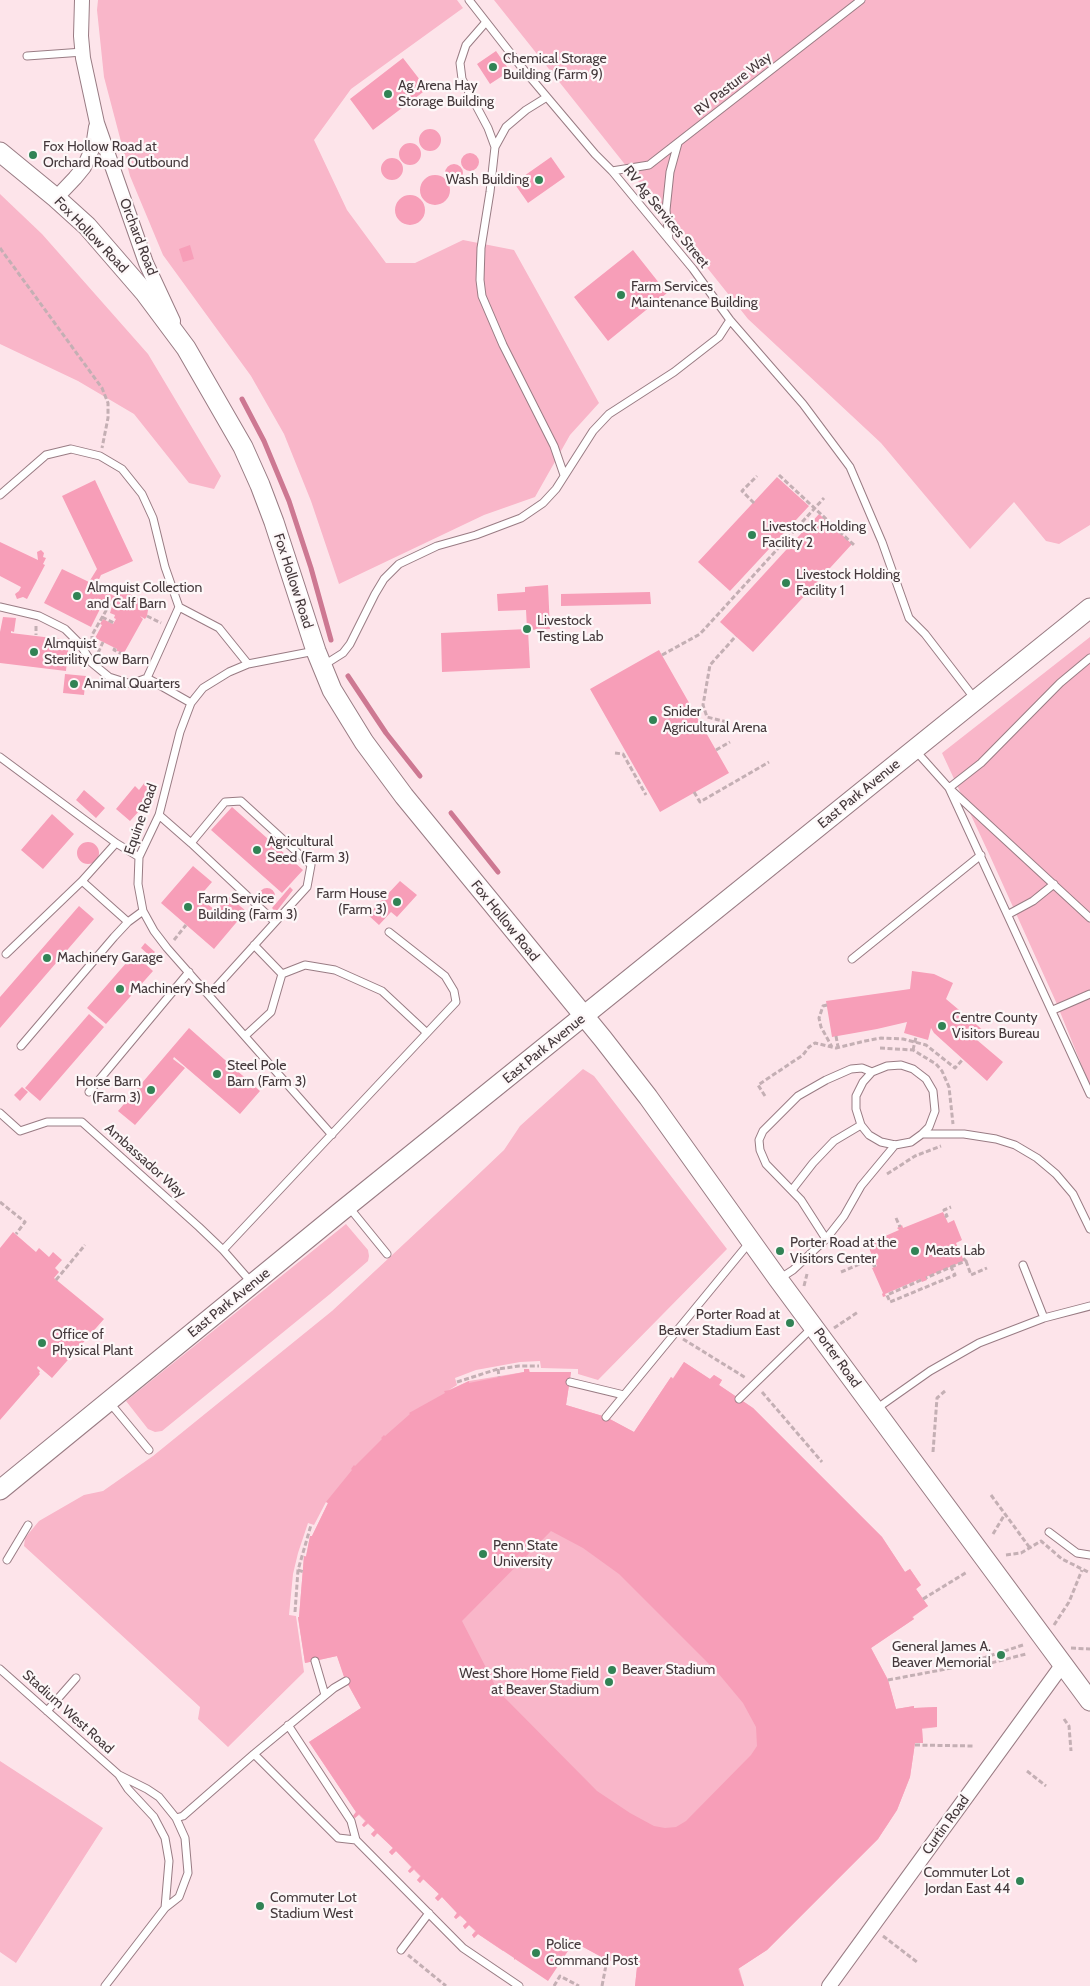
<!DOCTYPE html>
<html>
<head>
<meta charset="utf-8">
<style>
	body { margin:0 }
	canvas { display:block; background:#fde4ea }
</style>
</head>
<body>
<canvas width="1090" height="1986"></canvas>
<script>
const g = document.querySelector('canvas').getContext('2d');
g.lineJoin = 'round';
function fillPath(path, color) { g.fillStyle = color; g.fill(path, 'evenodd'); }
const toPath = rows => new Path2D(rows.map(r => 'M' + r).join(''));
function strokePath(path, color, width, dash) { g.strokeStyle = color; g.lineWidth = width; g.lineCap = dash ? 'butt' : 'round'; g.setLineDash(dash || []); g.stroke(path); }
function label(font, color, halo, rows, align = 'center') {
  g.font = font + ' Cabin,sans-serif'; g.lineWidth = 4.5; g.setLineDash([]); g.textBaseline = 'middle'; g.strokeStyle = halo; g.fillStyle = color; for (const [text, x, y, turn = 0] of rows) {
    g.save(); g.translate(x, y); g.rotate((+turn || 0) * Math.PI / 180); g.textAlign = isNaN(turn) ? turn : align; if (halo) g.strokeText(text, 0, 0); g.fillText(text, 0, 0); g.restore();
  }
}
fillPath(toPath([
	[98,0,457,0,463,8,351,89,314,140,347,210,386,263,415,263,463,240,514,250,599,403,570,435,535,497,484,515,339,584,311,501,284,434,251,376,163,255,130,176,104,77,97,10],
	[494,0,1090,0,1090,525,1059,544,1046,541,1014,502,970,549,881,443,748,319],
	[0,194,42,234,148,354,221,476,214,489,189,483,134,414,78,381,0,344],
	[1090,637,1090,1086,1056,1002,990,856,942,753],
	[583,1069,594,1076,727,1249,598,1380,578,1374,578,1369,541,1368,540,1361,520,1362,476,1370,455,1378,457,1385,449,1390,469,1381,524,1372,524,1369,529,1369,530,1372,571,1372,566,1405,606,1417,634,1432,671,1377,673,1378,684,1362,710,1379,714,1375,722,1380,719,1385,753,1408,882,1537,905,1572,910,1569,921,1585,916,1589,928,1606,913,1617,914,1619,871,1648,888,1680,896,1709,914,1706,914,1708,937,1707,937,1727,922,1729,923,1743,915,1743,910,1777,897,1810,878,1839,767,1950,739,1968,744,1986,635,1986,637,1967,607,1960,574,1942,520,1927,503,1951,478,1934,474,1938,472,1935,475,1931,469,1925,465,1929,463,1926,467,1922,463,1918,460,1916,456,1919,454,1917,457,1913,442,1897,438,1901,435,1898,439,1894,424,1879,420,1883,417,1880,420,1876,414,1870,410,1873,408,1871,411,1867,396,1851,392,1855,389,1852,393,1848,378,1833,374,1837,371,1834,375,1830,368,1824,364,1827,362,1825,365,1821,359,1815,355,1818,353,1816,356,1812,309,1742,361,1708,346,1681,337,1656,305,1663,298,1618,299,1617,304,1556,306,1556,310,1536,312,1536,328,1503,326,1502,314,1525,308,1523,298,1553,293,1574,289,1615,296,1616,304,1672,228,1747,198,1719,200,1707,24,1546,25,1538,39,1521,84,1495,103,1491,153,1456,332,1311,464,1188,504,1150,520,1126],
	[346,1224,368,1250,369,1256,368,1261,330,1294,162,1431,155,1432,148,1429,126,1401],
	[0,1761,103,1828,16,1963,0,1952]
]), '#f9b6c9');
strokePath(toPath([
	[242,399,264,441,289,501,311,568,331,640],
	[348,676,386,733,420,776],
	[451,813,498,872]
]), '#cd7892', 5);
fillPath(toPath([
	[496,51,510,71,490,84,477,64],
	[403,58,427,89,373,130,350,99],
	'419 140a11 11 0 1 1 22 0a11 11 0 1 1-22 0Z',
	'399 154a11 11 0 1 1 22 0a11 11 0 1 1-22 0Z',
	'461 162a9 9 0 1 1 18 0a9 9 0 1 1-18 0Z',
	[551,157,565,177,528,203,514,183],
	'381 169a11 11 0 1 1 22 0a11 11 0 1 1-22 0Z',
	'445 173a9 9 0 1 1 18 0a9 9 0 1 1-18 0Z',
	'420 190a15 15 0 1 1 30 0a15 15 0 1 1-30 0Z',
	'395 210a15 15 0 1 1 30 0a15 15 0 1 1-30 0Z',
	[190,245,194,259,183,262,179,249],
	[633,250,667,293,608,341,574,297],
	[777,477,809,506,730,591,698,562],
	[95,480,133,561,101,575,96,586,116,597,120,589,149,604,147,616,145,619,140,616,143,619,124,653,117,651,117,649,95,638,102,625,100,624,103,619,113,624,116,619,114,618,115,615,110,613,113,603,105,599,91,627,44,603,62,569,89,582,97,569,62,496],
	[819,514,852,544,753,652,720,622],
	[0,542,38,560,37,552,41,550,44,553,43,557,46,558,43,564,45,565,27,599,23,597,17,599,15,594,19,591,21,587,0,576],
	[548,585,550,629,528,630,530,668,442,672,441,633,527,629,526,610,498,611,497,594,525,592,525,587],
	[650,592,651,604,561,606,561,594],
	[3,617,16,618,14,632,11,631,11,633,69,640,66,671,0,663,0,632],
	[659,650,729,773,660,812,590,689],
	[65,674,86,676,84,695,63,693],
	[145,782,152,788,146,795,150,799,130,821,116,809,135,786,139,790],
	[84,790,105,808,96,818,76,800],
	[232,807,303,870,282,893,211,830],
	[52,814,74,834,43,869,21,850],
	'77 853a11 11 0 1 1 22 0a11 11 0 1 1-22 0Z',
	[193,866,212,882,199,897,216,911,228,896,246,911,214,949,161,903],
	[400,881,417,895,397,917,391,912,379,925,368,915],
	[290,887,293,890,276,912,272,908],
	'259 896a8 8 0 1 1 16 0a8 8 0 1 1-16 0Z',
	[79,906,94,919,0,1028,0,997],
	[145,943,155,952,151,957,141,948],
	[134,954,153,971,106,1024,87,1008],
	[912,971,934,974,953,983,946,999,984,1031,977,1040,1003,1062,987,1081,934,1033,931,1028,928,1040,904,1033,907,1022,877,1029,832,1037,826,1001,910,989],
	[89,1014,104,1027,40,1101,25,1088],
	[189,1028,260,1091,240,1114,174,1057,173,1059,185,1068,135,1125,118,1111],
	[22,1087,28,1092,20,1101,14,1095],
	[943,1212,948,1223,954,1220,962,1240,956,1243,964,1261,926,1277,927,1280,922,1282,920,1279,885,1294,886,1296,883,1297,882,1294,883,1293,872,1268,877,1266,867,1244,899,1230,897,1228,902,1225,903,1228],
	[13,1232,36,1252,39,1248,49,1257,53,1252,62,1260,55,1268,59,1272,54,1278,104,1319,52,1378,38,1366,37,1368,40,1371,39,1373,40,1374,0,1420,0,1248],
	[684,1362,710,1379,714,1375,722,1380,719,1385,753,1408,882,1537,905,1572,910,1569,921,1585,916,1589,928,1606,912,1617,914,1619,871,1648,888,1680,896,1709,914,1706,914,1708,937,1707,937,1727,922,1728,923,1743,915,1743,910,1777,897,1810,878,1839,767,1950,738,1969,744,1986,635,1986,637,1967,607,1960,574,1942,548,1981,515,1959,514,1960,514,1958,478,1934,474,1938,472,1935,476,1931,469,1925,465,1929,463,1926,467,1922,460,1915,456,1919,454,1917,457,1913,442,1897,438,1901,435,1898,439,1894,423,1879,420,1883,417,1880,421,1876,414,1869,410,1873,408,1871,412,1867,396,1851,392,1855,389,1852,393,1848,377,1833,374,1837,371,1834,375,1830,368,1823,364,1827,362,1825,366,1821,359,1814,355,1818,353,1816,356,1812,309,1742,361,1708,344,1677,337,1656,305,1663,298,1617,299,1617,304,1556,306,1557,310,1536,312,1536,328,1503,326,1502,352,1470,351,1469,354,1465,355,1466,382,1439,381,1438,384,1435,385,1436,410,1414,409,1413,445,1393,444,1391,450,1390,469,1381,469,1383,524,1372,524,1369,529,1369,529,1372,571,1372,566,1405,606,1417,634,1432,671,1377,673,1379],
	[551,1531,583,1548,619,1574,718,1673,743,1703,756,1727,757,1746,751,1755,686,1821,676,1827,665,1828,654,1826,630,1813,597,1791,498,1691,462,1621]
]), '#f79eb8');
const lane = toPath([
	[469,0,519,64,595,154,612,171,693,269,730,320,803,404,850,467,882,542,909,618,925,634,975,699],
	[486,22,466,45,460,63,462,79,488,128,495,147,490,192,481,248,480,280,482,296,503,345,554,446,564,475],
	[27,56,83,52],
	[495,147,506,127,526,110,547,97],
	[612,171,649,165,861,0],
	[669,240,666,210,670,172,678,143],
	[0,495,46,455,71,449,100,456,122,469,142,494,153,518,165,567,179,607],
	[0,607,39,616,65,629,79,643,92,663,109,677,131,684,147,678],
	[315,651,248,664,229,672,203,688,191,703,180,732,159,815,139,857,138,884,143,911,154,931,167,948,332,1135],
	[1090,658,1060,683,981,763,949,788,1090,1094],
	[324,665,343,653,350,644,375,594,384,579,399,564,437,546,476,535,521,518,543,503,556,489,593,431,609,414,674,372,719,337,730,320],
	[191,703,147,678,179,607,219,628,248,664],
	[915,750,949,788,1090,918],
	[0,757,116,843,139,857],
	[159,815,191,843,225,802,241,801,311,865,307,887,210,994],
	[191,843,275,922],
	[82,881,116,843],
	[1009,914,1033,901,1054,884],
	[254,945,282,974],
	[6,954,82,881,128,922],
	[852,959,981,855],
	[1053,1010,1090,994],
	[245,1036,271,1012,282,974,305,965,335,970,382,991,427,1033],
	[21,1046,114,937,128,922,143,911],
	[89,1092,189,972],
	[0,1113,20,1131,47,1122,82,1122,199,1227,223,1250,251,1282],
	[922,1134,929,1127,935,1111,933,1091,926,1079,913,1069,901,1065,887,1066,872,1072,863,1082,856,1096,856,1109,861,1125,869,1135,881,1142,895,1145,911,1142,922,1134,964,1134,996,1139,1015,1145,1037,1158,1056,1174,1073,1194,1090,1229],
	[792,1190,813,1163,834,1141,861,1125],
	[348,1206,387,1254],
	[826,1239,801,1200,766,1164,760,1150,759,1140,763,1131,798,1096,826,1080,851,1069,862,1068,872,1072],
	[223,1250,456,1002,454,991,445,976,389,932],
	[1023,1265,1044,1318],
	[779,1279,793,1270,826,1239,844,1216,861,1186,895,1145],
	[570,1382,624,1395],
	[739,1399,812,1328],
	[110,1403,149,1450],
	[876,1409,930,1371,979,1343,1044,1318,1090,1306],
	[606,1417,749,1243],
	[1049,1532,1077,1553,1090,1555],
	[7,1560,28,1525],
	[315,1661,325,1695],
	[0,1669,119,1775,147,1789,159,1797,176,1818,185,1838,188,1873,179,1897,165,1908,105,1986],
	[47,1711,76,1678],
	[288,1725,351,1821,356,1840,463,1948,519,1986],
	[254,1754,338,1838,356,1840],
	[119,1775,128,1789,154,1817,165,1838,169,1861,165,1908],
	[176,1818,183,1816,254,1754,334,1688,346,1681],
	[401,1950,429,1913]
]);
const street = toPath([
	[82,0,81,36,83,58,97,123,146,263,173,321],
	[56,198,75,178,84,167,93,147,96,127],
	[829,1986,1063,1664]
]);
const secondary = toPath([
	[0,152,56,198,87,226,145,293,186,348,243,447,260,485,274,522,316,651,332,690,364,742,404,796,603,1039,648,1097,778,1279,1090,1701],
	[0,1490,339,1213,1090,608]
]);
strokePath(lane, '#997c84', 9);
strokePath(street, '#997c84', 16);
strokePath(secondary, '#997c84', 21);
strokePath(toPath([
	[0,248,102,388,108,403,108,418,102,448],
	[779,475,854,545],
	[754,503,742,491,757,476],
	[147,616,161,623],
	[102,617,114,623],
	[36,626,36,635],
	[92,641,92,635,111,602],
	[115,648,114,650,143,664],
	[98,653,103,642],
	[662,655,700,634,824,498],
	[727,722,707,717,703,705,710,665,736,636],
	[716,750,730,742],
	[615,753,623,754,646,795],
	[694,792,700,802,769,762],
	[174,940,186,925],
	[827,1005,823,1006,819,1018,821,1027,832,1047],
	[836,1036,838,1047],
	[880,1048,913,1050,936,1064,942,1071,949,1087,953,1124],
	[913,1050,916,1037],
	[765,1096,758,1085,803,1055,809,1047,815,1043,836,1048,865,1041,881,1038,903,1039,926,1045,955,1068,963,1059],
	[887,1174,915,1156,941,1146],
	[0,1202,25,1222,16,1234],
	[945,1217,947,1216,944,1210,951,1207],
	[896,1218,900,1227],
	[966,1261,971,1275,987,1268],
	[951,1267,966,1261,963,1258],
	[841,1272,871,1259,874,1266,876,1265],
	[56,1280,85,1245],
	[921,1280,887,1295,890,1302,955,1275,951,1267,926,1278],
	[804,1286,807,1274],
	[834,1328,858,1312],
	[683,1339,746,1378],
	[498,1369,499,1377],
	[457,1382,498,1369,519,1366,539,1366],
	[762,1392,822,1462],
	[933,1452,937,1398,945,1391],
	[991,1495,1030,1548],
	[993,1534,1005,1514],
	[1006,1555,1021,1553,1041,1541,1062,1559,1090,1573],
	[298,1570,304,1572],
	[923,1599,967,1572],
	[295,1612,298,1570,311,1525],
	[1054,1625,1069,1602,1082,1570],
	[1023,1645,977,1660,979,1666,1026,1654],
	[1071,1648,1090,1649],
	[888,1680,978,1663],
	[1064,1719,1069,1726,1071,1751],
	[915,1745,974,1746],
	[1027,1771,1046,1786],
	[883,1936,917,1962],
	[408,1955,446,1986],
	[554,1986,560,1976,579,1986],
	[602,1986,607,1960]
]), '#c4afb4', 3, [5, 2.5]);
strokePath(lane, '#fff', 7);
strokePath(street, '#fff', 14);
strokePath(secondary, '#fff', 19);
for (const [x, y, r, color] of [
	[493,67,5,"#318355"],
	[388,94,5,"#318355"],
	[33,155,5,"#318355"],
	[539,180,5,"#318355"],
	[621,295,5,"#318355"],
	[752,535,5,"#318355"],
	[786,583,5,"#318355"],
	[77,596,5,"#318355"],
	[527,629,5,"#318355"],
	[34,652,5,"#318355"],
	[74,684,5,"#318355"],
	[653,720,5,"#318355"],
	[257,850,5,"#318355"],
	[397,902,5,"#318355"],
	[188,907,5,"#318355"],
	[47,958,5,"#318355"],
	[120,989,5,"#318355"],
	[942,1026,5,"#318355"],
	[217,1074,5,"#318355"],
	[151,1090,5,"#318355"],
	[780,1251,5,"#318355"],
	[915,1251,5,"#318355"],
	[790,1323,5,"#318355"],
	[42,1343,5,"#318355"],
	[483,1554,5,"#318355"],
	[1001,1655,5,"#318355"],
	[612,1670,5,"#318355"],
	[609,1682,5,"#318355"],
	[1020,1881,5,"#318355"],
	[260,1906,5,"#318355"],
	[536,1953,5,"#318355"]
]) { const dot = new Path2D(); dot.arc(x, y, r, 0, 2 * Math.PI); g.fillStyle = color; g.fill(dot); strokePath(dot, '#fdf7f8', 2); }
label('14px', '#44383b', '#fdf7f8', [
	["Chemical Storage",503,59],
	["Building (Farm 9)",503,75],
	["Ag Arena Hay",398,86],
	["Storage Building",398,102],
	["Fox Hollow Road at",43,147],
	["Orchard Road Outbound",43,163],
	["Wash Building",529,180,"right"],
	["Farm Services",631,287],
	["Maintenance Building",631,303],
	["Livestock Holding",762,527],
	["Facility 2",762,543],
	["Livestock Holding",796,575],
	["Facility 1",796,591],
	["Almquist Collection",87,588],
	["and Calf Barn",87,604],
	["Livestock",537,621],
	["Testing Lab",537,637],
	["Almquist",44,644],
	["Sterility Cow Barn",44,660],
	["Animal Quarters",84,684],
	["Snider",663,712],
	["Agricultural Arena",663,728],
	["Agricultural",267,842],
	["Seed (Farm 3)",267,858],
	["Farm House",387,894,"right"],
	["(Farm 3)",387,910,"right"],
	["Farm Service",198,899],
	["Building (Farm 3)",198,915],
	["Machinery Garage",57,958],
	["Machinery Shed",130,989],
	["Centre County",952,1018],
	["Visitors Bureau",952,1034],
	["Steel Pole",227,1066],
	["Barn (Farm 3)",227,1082],
	["Horse Barn",141,1082,"right"],
	["(Farm 3)",141,1098,"right"],
	["Porter Road at the",790,1243],
	["Visitors Center",790,1259],
	["Meats Lab",925,1251],
	["Porter Road at",780,1315,"right"],
	["Beaver Stadium East",780,1331,"right"],
	["Office of",52,1335],
	["Physical Plant",52,1351],
	["Penn State",493,1546],
	["University",493,1562],
	["General James A.",991,1647,"right"],
	["Beaver Memorial",991,1663,"right"],
	["Beaver Stadium",622,1670],
	["West Shore Home Field",599,1674,"right"],
	["at Beaver Stadium",599,1690,"right"],
	["Commuter Lot",1010,1873,"right"],
	["Jordan East 44",1010,1889,"right"],
	["Commuter Lot",270,1898],
	["Stadium West",270,1914],
	["Police",546,1945],
	["Command Post",546,1961]
], 'left');
label('14px', '#44383b', '#fdf7f8', [
	["RV Pasture Way",733,84,-38],
	["RV Ag Services Street",666,217,51],
	["Fox Hollow Road",91,235,46],
	["Orchard Road",138,237,69],
	["Fox Hollow Road",293,581,72],
	["East Park Avenue",859,794,-39],
	["Equine Road",141,819,-71],
	["Fox Hollow Road",505,921,51],
	["East Park Avenue",544,1049,-39],
	["Ambassador Way",145,1161,42],
	["East Park Avenue",229,1303,-39],
	["Porter Road",837,1358,54],
	["Stadium West Road",68,1712,42],
	["Curtin Road",946,1825,-54]
]);
</script>
</body>
</html>
